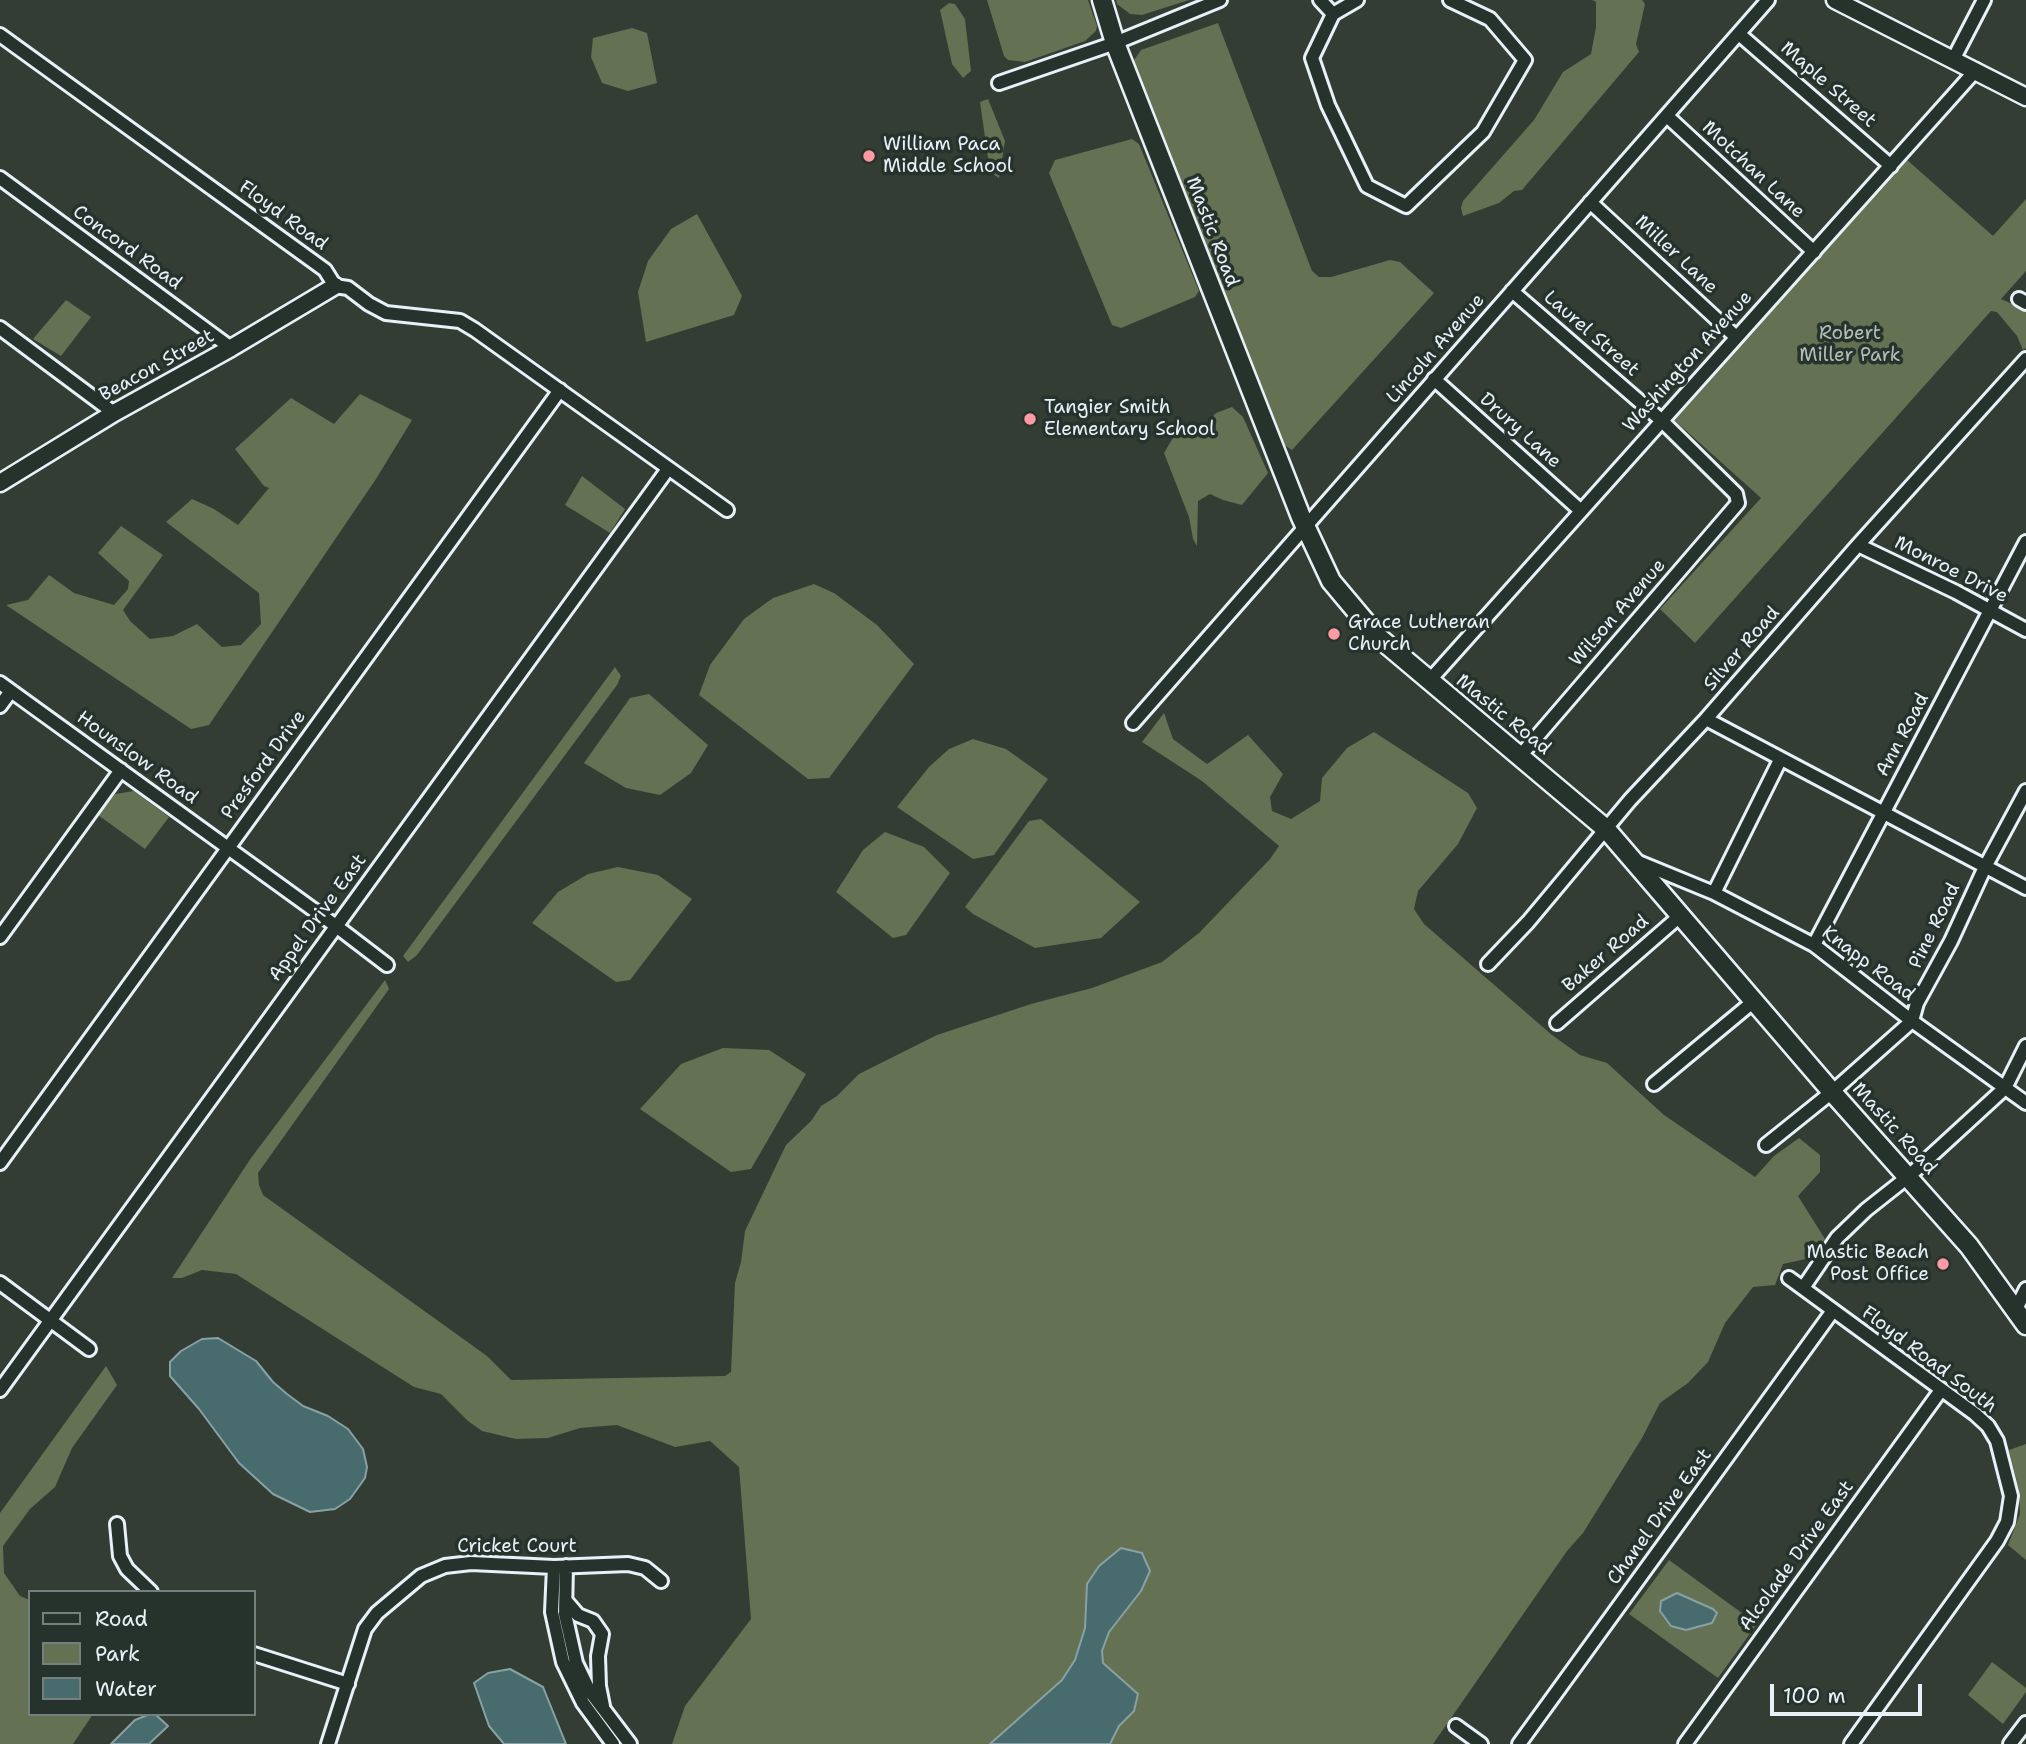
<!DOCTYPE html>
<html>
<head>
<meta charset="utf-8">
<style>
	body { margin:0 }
	#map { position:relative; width:2026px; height:1744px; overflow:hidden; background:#333d34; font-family:"Shantell Sans",sans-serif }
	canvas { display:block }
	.legend { position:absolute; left:28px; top:1590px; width:228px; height:126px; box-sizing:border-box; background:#26332d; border:2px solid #747f7e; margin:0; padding:9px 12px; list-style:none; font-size:21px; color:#e8f1f8 }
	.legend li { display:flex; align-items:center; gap:14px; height:35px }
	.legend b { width:35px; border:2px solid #747f7e }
	.scale { position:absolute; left:1770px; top:1684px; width:152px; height:32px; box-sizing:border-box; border:4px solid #e8f1f8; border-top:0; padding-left:9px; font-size:21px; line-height:24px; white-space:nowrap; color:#e8f1f8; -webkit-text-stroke:5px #26332d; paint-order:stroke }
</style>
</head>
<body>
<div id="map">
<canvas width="2026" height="1744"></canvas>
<ul class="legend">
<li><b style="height:9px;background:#26332d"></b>Road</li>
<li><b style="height:19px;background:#647152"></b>Park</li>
<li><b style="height:19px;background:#486c6e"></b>Water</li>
</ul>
<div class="scale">100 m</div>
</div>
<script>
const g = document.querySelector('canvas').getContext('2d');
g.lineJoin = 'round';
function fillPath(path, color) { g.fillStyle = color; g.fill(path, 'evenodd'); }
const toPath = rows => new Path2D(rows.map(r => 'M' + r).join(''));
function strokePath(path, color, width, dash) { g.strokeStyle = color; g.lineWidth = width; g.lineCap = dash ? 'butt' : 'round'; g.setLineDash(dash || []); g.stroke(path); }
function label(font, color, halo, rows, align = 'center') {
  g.font = font + ' "Shantell Sans",sans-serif'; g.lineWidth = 7; g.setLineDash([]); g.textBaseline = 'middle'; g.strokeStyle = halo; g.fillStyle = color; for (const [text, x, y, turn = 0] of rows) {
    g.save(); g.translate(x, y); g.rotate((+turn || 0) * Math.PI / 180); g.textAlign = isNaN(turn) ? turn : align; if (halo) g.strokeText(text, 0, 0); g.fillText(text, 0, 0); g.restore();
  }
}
fillPath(toPath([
	[987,0,1088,0,1097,26,1096,31,1085,41,1025,62,1008,60,1004,56],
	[1116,0,1189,0,1142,15,1130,14,1117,4],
	[1592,0,1642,0,1645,4,1636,44,1639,52,1522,190,1514,191,1499,203,1463,216,1461,208,1463,201,1534,120,1563,72,1591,54,1596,27,1596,2],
	[949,3,955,4,965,19,971,71,963,78,952,64,940,10],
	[1218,23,1312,271,1319,277,1331,277,1390,260,1400,262,1434,293,1292,450,1283,444,1281,438,1135,70,1134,60,1141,50],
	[632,28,647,33,657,83,628,91,602,83,591,57,593,38],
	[988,99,1005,141,999,178,990,172,980,102],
	[1132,139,1139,144,1199,291,1195,297,1121,328,1112,325,1049,173,1055,160],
	[1906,159,1993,236,2026,199,2026,271,2001,299,2026,310,2026,348,2023,350,2017,336,1997,312,1991,311,1695,643,1660,609,1761,498,1673,419],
	[697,214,742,296,734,315,646,342,638,292,648,261,671,229],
	[66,300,91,317,61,356,33,339],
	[360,394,412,420,376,479,209,725,191,729,6,605,28,600,49,575,74,593,114,605,128,589,129,581,98,553,121,526,163,555,123,610,130,621,150,639,173,636,197,624,222,647,241,645,261,624,259,593,166,522,192,499,214,509,238,525,269,488,264,486,235,449,291,398,334,424],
	[1232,407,1243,417,1268,473,1242,505,1223,500,1210,494,1198,501,1197,546,1193,539,1189,517,1164,453,1174,436,1183,437,1200,430,1216,413],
	[582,476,625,509,610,533,565,505],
	[814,584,834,593,877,625,914,664,829,778,808,779,699,695,710,665,744,619,773,598],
	[615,667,621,676,617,685,417,955,408,962,403,956],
	[649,694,708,745,691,773,660,795,626,788,584,763,630,698],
	[1164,713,1173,739,1207,764,1248,735,1283,774,1270,797,1272,811,1291,819,1320,801,1322,778,1347,748,1374,732,1468,793,1477,808,1458,844,1418,891,1414,909,1424,924,1552,1035,1580,1055,1607,1063,1664,1115,1755,1177,1774,1156,1799,1138,1820,1155,1820,1172,1798,1196,1825,1239,1810,1258,1783,1264,1775,1285,1753,1287,1725,1323,1708,1362,1688,1383,1660,1403,1642,1438,1583,1533,1567,1551,1433,1744,672,1744,685,1706,751,1619,739,1467,710,1441,675,1447,617,1425,580,1428,548,1438,516,1439,482,1431,468,1421,441,1394,414,1387,236,1274,202,1270,182,1278,172,1278,251,1158,385,980,389,989,258,1173,259,1185,263,1195,487,1356,511,1380,725,1376,731,1372,735,1283,741,1262,745,1231,786,1145,811,1121,821,1106,837,1096,859,1074,937,1035,1031,1004,1092,988,1162,962,1199,933,1270,859,1279,846,1202,781,1142,742],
	[973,739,1006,749,1048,779,994,855,973,859,897,807,929,767,949,749],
	[134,791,169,817,145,849,98,815,115,794],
	[1041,819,1140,902,1101,938,1035,948,973,914,965,907,1029,821],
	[885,832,924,847,950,873,906,935,893,938,836,892,863,850],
	[618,867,658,875,692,899,630,980,616,982,532,923,558,892,588,874],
	[723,1048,769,1050,806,1074,751,1169,731,1172,640,1109,681,1064],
	[106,1366,117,1385,72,1448,55,1487,30,1509,3,1546,4,1573,20,1596,30,1600,30,1714,93,1714,73,1744,0,1744,0,1513],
	[2026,1444,2026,1560,2008,1545,2020,1514,2019,1490,2009,1450],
	[1669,1560,1757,1624,1718,1678,1629,1614],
	[1992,1662,2026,1688,2026,1692,2003,1724,1968,1695]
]), '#647152');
const water = toPath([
	[218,1338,256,1361,273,1382,287,1394,303,1406,328,1416,348,1429,363,1449,367,1467,365,1478,350,1499,335,1509,310,1512,273,1494,239,1463,199,1409,170,1376,170,1362,181,1351,202,1339,218,1338],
	[1121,1548,1142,1553,1150,1571,1141,1591,1109,1632,1102,1651,1103,1663,1138,1694,1134,1711,1119,1726,1110,1744,990,1744,1062,1680,1075,1660,1085,1628,1087,1584,1099,1566,1121,1548],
	[1677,1593,1713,1609,1717,1613,1712,1623,1686,1630,1671,1626,1660,1611,1661,1601,1677,1593],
	[510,1669,543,1687,566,1744,504,1744,489,1726,474,1683,488,1673,510,1669],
	[150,1714,155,1714,168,1726,149,1744,111,1744,135,1720,150,1714]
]);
fillPath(water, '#486c6e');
strokePath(water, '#88a1a5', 2);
const minor = toPath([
	[1320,0,1333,14],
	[1357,0,1333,14,1312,58,1328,105,1367,186,1406,206,1483,132,1525,60,1490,19,1450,0],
	[1739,34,1891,166],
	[0,35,325,270,335,286,348,288,369,304,386,313,460,321,475,330,727,510],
	[1954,58,1984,0],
	[999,83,1115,43,1220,0],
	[1667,116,1814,252],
	[0,178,231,348],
	[1590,202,1736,337],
	[1512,291,1661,420,1736,494,1738,503,1521,755],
	[2019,299,2026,303],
	[0,328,114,413],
	[1434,379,1581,511],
	[1858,545,1956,592,2026,630],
	[1429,681,1976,70],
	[0,683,336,926,387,965],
	[0,706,11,691],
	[1706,719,2026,888],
	[1133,723,1768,0],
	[1636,861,1714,893,1814,945,1912,1021,2026,1103],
	[1714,893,1780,760],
	[0,937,121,770],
	[1814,945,2026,542],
	[1488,964,1528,922,1630,800,1706,719,1858,545,2026,359],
	[1557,1023,1681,915],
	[1654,1084,1754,1001],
	[1766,1145,1832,1092,1912,1021,1917,1003,1951,941,1985,867,2026,791],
	[0,1163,560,390],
	[1789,1278,1975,1414,1988,1426,1997,1441,2011,1496,2007,1522,1997,1541,1851,1744],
	[0,1283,89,1349],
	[1803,1288,1837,1238,1866,1210,1909,1176,2005,1088,2026,1046],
	[2016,1309,2026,1289],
	[0,1390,668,469],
	[117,1524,120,1556,127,1569,151,1592],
	[566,1566,565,1614,576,1663,589,1690,630,1744],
	[554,1567,552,1612,563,1662,583,1703,613,1744],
	[566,1601,578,1615,593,1621,602,1634,598,1656,599,1686,603,1706],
	[254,1654,348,1684],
	[1456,1726,1481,1744],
	[328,1744,365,1629,377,1613,421,1576,445,1566,471,1563,554,1567,628,1564,645,1568,661,1581],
	[1519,1744,1832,1312],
	[1685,1744,1941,1390],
	[2010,1744,2026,1723]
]);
const tertiary = toPath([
	[1835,0,2026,97],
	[0,483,114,413,231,348,335,286]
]);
const secondary = toPath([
	[1102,0,1115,43,1301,517,1331,581,1378,637,1606,829,1832,1092,1969,1246,2026,1325]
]);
strokePath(minor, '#e8f1f8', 18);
strokePath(tertiary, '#e8f1f8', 21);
strokePath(secondary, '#e8f1f8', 23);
strokePath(minor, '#26332d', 12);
strokePath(tertiary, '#26332d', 16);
strokePath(secondary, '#26332d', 18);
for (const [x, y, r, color] of [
	[869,156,7,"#ff9aa2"],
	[1030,419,7,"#ff9aa2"],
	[1334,634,7,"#ff9aa2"],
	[1943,1264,7,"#ff9aa2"]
]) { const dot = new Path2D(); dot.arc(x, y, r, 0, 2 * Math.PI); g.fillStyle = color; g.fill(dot); strokePath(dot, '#26332d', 2.5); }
label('19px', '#e8f1f8', '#26332d', [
	["Maple Street",1828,85,41],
	["Motchan Lane",1753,170,43],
	["Floyd Road",283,216,36],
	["Mastic Road",1212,232,69],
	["Concord Road",127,248,36],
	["Miller Lane",1676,255,43],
	["Laurel Street",1591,334,41],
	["Lincoln Avenue",1436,349,-49],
	["Washington Avenue",1688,362,-48],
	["Beacon Street",157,366,-29],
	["Drury Lane",1520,431,42],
	["Monroe Drive",1951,570,27],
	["Wilson Avenue",1618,613,-49],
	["Silver Road",1742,649,-49],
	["Mastic Road",1503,715,39],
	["Ann Road",1903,735,-62],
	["Hounslow Road",137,758,36],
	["Presford Drive",264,765,-54],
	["Appel Drive East",318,918,-54],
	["Pine Road",1935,926,-64],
	["Baker Road",1606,954,-41],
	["Knapp Road",1868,964,37],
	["Mastic Road",1894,1129,48],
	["Floyd Road South",1929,1360,37],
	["Chanel Drive East",1660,1517,-54],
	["Cricket Court",517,1547],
	["Alcolade Drive East",1797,1556,-54]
]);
label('19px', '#e8f1f8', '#26332d', [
	["William Paca",883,145],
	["Middle School",883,167],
	["Tangier Smith",1044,408],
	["Elementary School",1044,430],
	["Grace Lutheran",1348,623],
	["Church",1348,645],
	["Mastic Beach",1929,1253,"right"],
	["Post Office",1929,1275,"right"]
], 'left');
label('19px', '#b3beb6', '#26332d', [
	["Robert",1850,334],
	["Miller Park",1850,356]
]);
</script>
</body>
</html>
